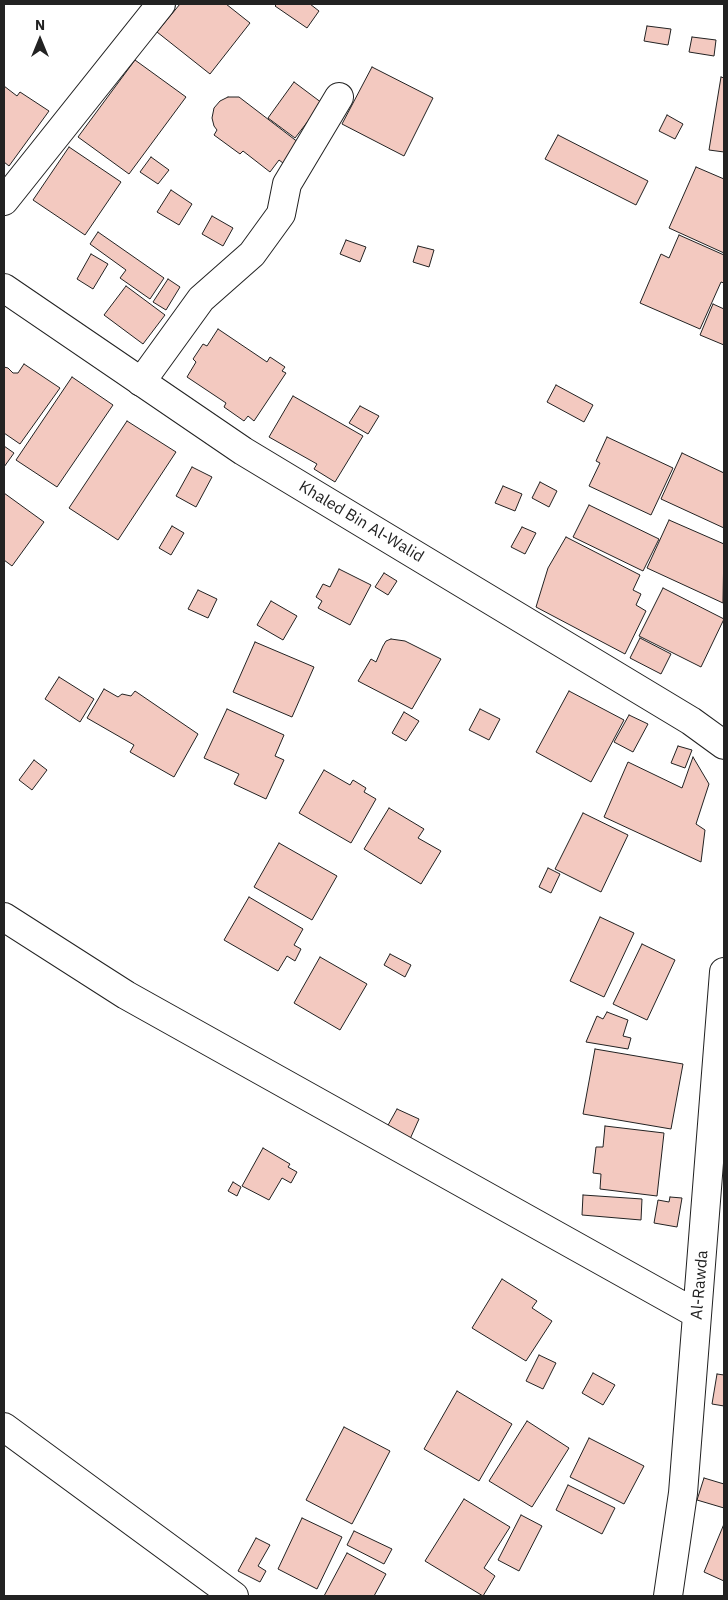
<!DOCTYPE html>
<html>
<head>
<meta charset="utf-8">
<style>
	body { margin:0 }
	#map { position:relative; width:728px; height:1600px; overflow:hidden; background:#fff; font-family:"IBM Plex Sans",sans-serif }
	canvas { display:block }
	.frame { position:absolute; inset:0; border:5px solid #222; pointer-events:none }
	.north { position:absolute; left:15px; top:15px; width:50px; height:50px; -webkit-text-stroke:4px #fff; paint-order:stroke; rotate:0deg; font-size:14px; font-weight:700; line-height:20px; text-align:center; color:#222 }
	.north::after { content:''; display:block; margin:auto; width:18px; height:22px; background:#222; clip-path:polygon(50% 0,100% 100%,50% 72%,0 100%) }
</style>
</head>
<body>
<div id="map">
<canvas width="728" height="1600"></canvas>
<div class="frame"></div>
<div class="north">N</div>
</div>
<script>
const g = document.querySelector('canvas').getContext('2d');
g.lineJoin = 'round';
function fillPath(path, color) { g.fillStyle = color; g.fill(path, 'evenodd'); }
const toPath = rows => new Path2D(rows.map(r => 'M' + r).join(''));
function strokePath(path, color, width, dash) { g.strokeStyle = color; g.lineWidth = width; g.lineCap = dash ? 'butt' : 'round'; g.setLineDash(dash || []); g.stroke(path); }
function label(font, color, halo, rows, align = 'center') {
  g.font = font + ' "IBM Plex Sans",sans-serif'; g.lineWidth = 4; g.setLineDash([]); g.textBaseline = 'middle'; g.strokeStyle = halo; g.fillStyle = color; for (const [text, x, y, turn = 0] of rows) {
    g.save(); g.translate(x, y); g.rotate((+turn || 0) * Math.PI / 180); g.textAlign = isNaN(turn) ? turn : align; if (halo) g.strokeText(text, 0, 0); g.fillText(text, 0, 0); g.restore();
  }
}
const building = toPath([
	[180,4,226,4,250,23,210,74,157,32,180,4],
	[277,4,310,4,319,11,307,28,275,6,277,4],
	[647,26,671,29,668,45,644,41,647,26],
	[692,37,716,40,714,56,689,52,692,37],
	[135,60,186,97,129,174,78,137,135,60],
	[372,67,433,98,404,156,342,124,372,67],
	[721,77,724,78,724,152,709,150,721,77],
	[294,82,322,103,295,138,268,118,294,82],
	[4,86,17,96,20,92,49,111,9,166,4,162,4,86],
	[228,97,239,97,307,149,291,169,279,160,270,172,243,151,240,154,214,135,217,130,214,126,212,118,214,108,220,101,228,97],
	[667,115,683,124,675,139,659,131,667,115],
	[558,135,648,181,636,205,545,159,558,135],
	[69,147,121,182,85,235,33,200,69,147],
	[151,157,169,170,158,184,140,172,151,157],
	[696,167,724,179,724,253,669,228,696,167],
	[171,190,192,204,179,225,157,212,171,190],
	[212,216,233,228,223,246,202,234,212,216],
	[98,232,164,278,150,299,120,278,126,270,90,244,98,232],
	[679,235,724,255,724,283,721,282,700,329,640,303,661,254,669,258,679,235],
	[346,240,366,247,360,262,340,254,346,240],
	[418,246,434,250,429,267,413,262,418,246],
	[91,254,108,264,93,289,77,279,91,254],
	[168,279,180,287,166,310,153,302,168,279],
	[126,286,165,315,143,344,104,315,126,286],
	[713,304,724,309,724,345,700,335,713,304],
	[218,329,267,362,270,357,285,367,282,371,286,373,254,421,248,416,244,421,224,407,226,403,187,377,196,362,193,359,203,344,207,346,218,329],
	[24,364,60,388,20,444,4,433,4,367,8,368,13,373,18,373,24,364],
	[72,377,113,405,57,487,16,460,72,377],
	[556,385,593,405,584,422,547,402,556,385],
	[293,396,363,436,335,482,314,469,317,464,269,437,293,396],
	[360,406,379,416,368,434,349,423,360,406],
	[127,421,176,452,118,540,69,508,127,421],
	[607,437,673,468,651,515,589,486,600,463,596,461,607,437],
	[4,446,14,453,4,467,4,446],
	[682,453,724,473,724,528,661,499,682,453],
	[192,467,212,477,196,507,176,496,192,467],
	[540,482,557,491,549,507,532,498,540,482],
	[503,486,522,494,515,511,495,503,503,486],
	[4,493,44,522,12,566,4,560,4,493],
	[589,505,659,539,643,571,573,537,589,505],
	[669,520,724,544,723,603,647,568,669,520],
	[172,526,184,533,171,555,159,548,172,526],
	[522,527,536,533,525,554,511,547,522,527],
	[566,537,640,575,633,590,641,594,636,605,646,611,625,654,536,607,548,568,566,537],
	[339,569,371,585,350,625,318,608,322,601,316,597,323,584,330,587,339,569],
	[384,573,397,581,388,595,375,587,384,573],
	[663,588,724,619,701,667,639,636,663,588],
	[198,590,217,599,208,618,188,609,198,590],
	[271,601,297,616,283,640,257,625,271,601],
	[640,638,671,654,661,674,630,658,640,638],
	[391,639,405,641,441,659,412,709,358,681,371,659,376,662,383,646,386,641,391,639],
	[255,642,314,667,292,717,233,692,255,642],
	[59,677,94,699,80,722,45,699,59,677],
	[104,689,118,697,122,694,131,696,135,691,198,734,174,777,130,752,134,745,87,718,104,689],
	[569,691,624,720,591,782,536,752,569,691],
	[227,709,284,735,275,756,284,760,266,799,234,784,239,774,204,758,227,709],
	[480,709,500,719,489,740,469,730,480,709],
	[404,712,419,721,406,741,392,733,404,712],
	[629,715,648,724,633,752,614,742,629,715],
	[678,746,692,750,685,768,671,763,678,746],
	[693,757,709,784,696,824,705,830,701,862,604,817,628,762,682,788,693,757],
	[34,760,47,770,32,790,19,780,34,760],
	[324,770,350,785,353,780,366,788,364,792,376,799,351,843,299,813,324,770],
	[389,808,424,829,418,838,441,851,421,884,364,849,389,808],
	[583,813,628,835,601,892,555,869,583,813],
	[279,843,337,876,312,920,254,887,279,843],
	[548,868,560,874,551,893,539,887,548,868],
	[249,897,303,929,294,945,301,949,295,961,287,956,278,971,224,940,249,897],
	[600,917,634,933,604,997,570,981,600,917],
	[642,944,675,960,647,1020,613,1004,642,944],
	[390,954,411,965,405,977,384,965,390,954],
	[320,957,367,984,340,1030,294,1003,320,957],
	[607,1012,628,1020,623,1036,631,1038,628,1049,586,1042,597,1016,603,1019,607,1012],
	[595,1049,683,1064,671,1129,583,1114,595,1049],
	[397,1109,419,1119,410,1139,387,1127,397,1109],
	[605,1126,664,1133,657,1196,600,1189,601,1174,593,1173,596,1147,603,1147,605,1126],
	[263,1148,290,1164,288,1167,297,1172,291,1183,282,1178,269,1200,242,1186,263,1148],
	[233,1182,241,1187,237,1196,228,1191,233,1182],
	[583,1195,642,1199,641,1220,582,1215,583,1195],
	[670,1197,682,1198,677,1227,654,1223,658,1200,669,1202,670,1197],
	[502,1279,537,1301,532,1308,552,1321,526,1361,472,1328,502,1279],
	[539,1355,556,1363,543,1389,526,1381,539,1355],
	[593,1373,615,1385,603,1405,582,1393,593,1373],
	[717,1374,724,1375,724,1406,712,1404,717,1374],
	[457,1391,512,1424,479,1481,424,1449,457,1391],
	[527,1421,569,1448,532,1507,489,1481,527,1421],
	[344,1427,390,1451,352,1524,306,1500,344,1427],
	[589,1438,644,1466,624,1504,570,1477,589,1438],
	[704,1478,724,1484,724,1508,697,1500,704,1478],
	[568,1485,615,1508,602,1534,556,1510,568,1485],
	[464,1499,510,1527,484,1568,495,1576,483,1596,425,1561,464,1499],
	[521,1515,542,1526,519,1571,498,1560,521,1515],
	[302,1518,342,1537,317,1589,278,1569,302,1518],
	[724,1524,724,1581,704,1572,724,1524],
	[354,1531,392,1549,384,1564,347,1545,354,1531],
	[256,1538,270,1545,258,1566,266,1571,260,1582,238,1571,256,1538],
	[347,1553,386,1574,374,1596,324,1596,347,1553]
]);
fillPath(building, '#f3c9c0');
strokePath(building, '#222', 1);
const street = toPath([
	[4,201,161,4],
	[141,382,201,299,252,254,281,214,287,184,339,97],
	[4,917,126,995,697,1314],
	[4,1427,234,1596],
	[668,1596,683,1493,724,972]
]);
const secondary = toPath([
	[4,288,243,451,691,721,724,745]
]);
strokePath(street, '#222', 30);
strokePath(secondary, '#222', 30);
strokePath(street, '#fff', 28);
strokePath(secondary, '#fff', 28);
label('16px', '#222', '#fff', [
	["Khaled Bin Al-Walid",361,522,31],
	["Al-Rawda",700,1285,-85]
]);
</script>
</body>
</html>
